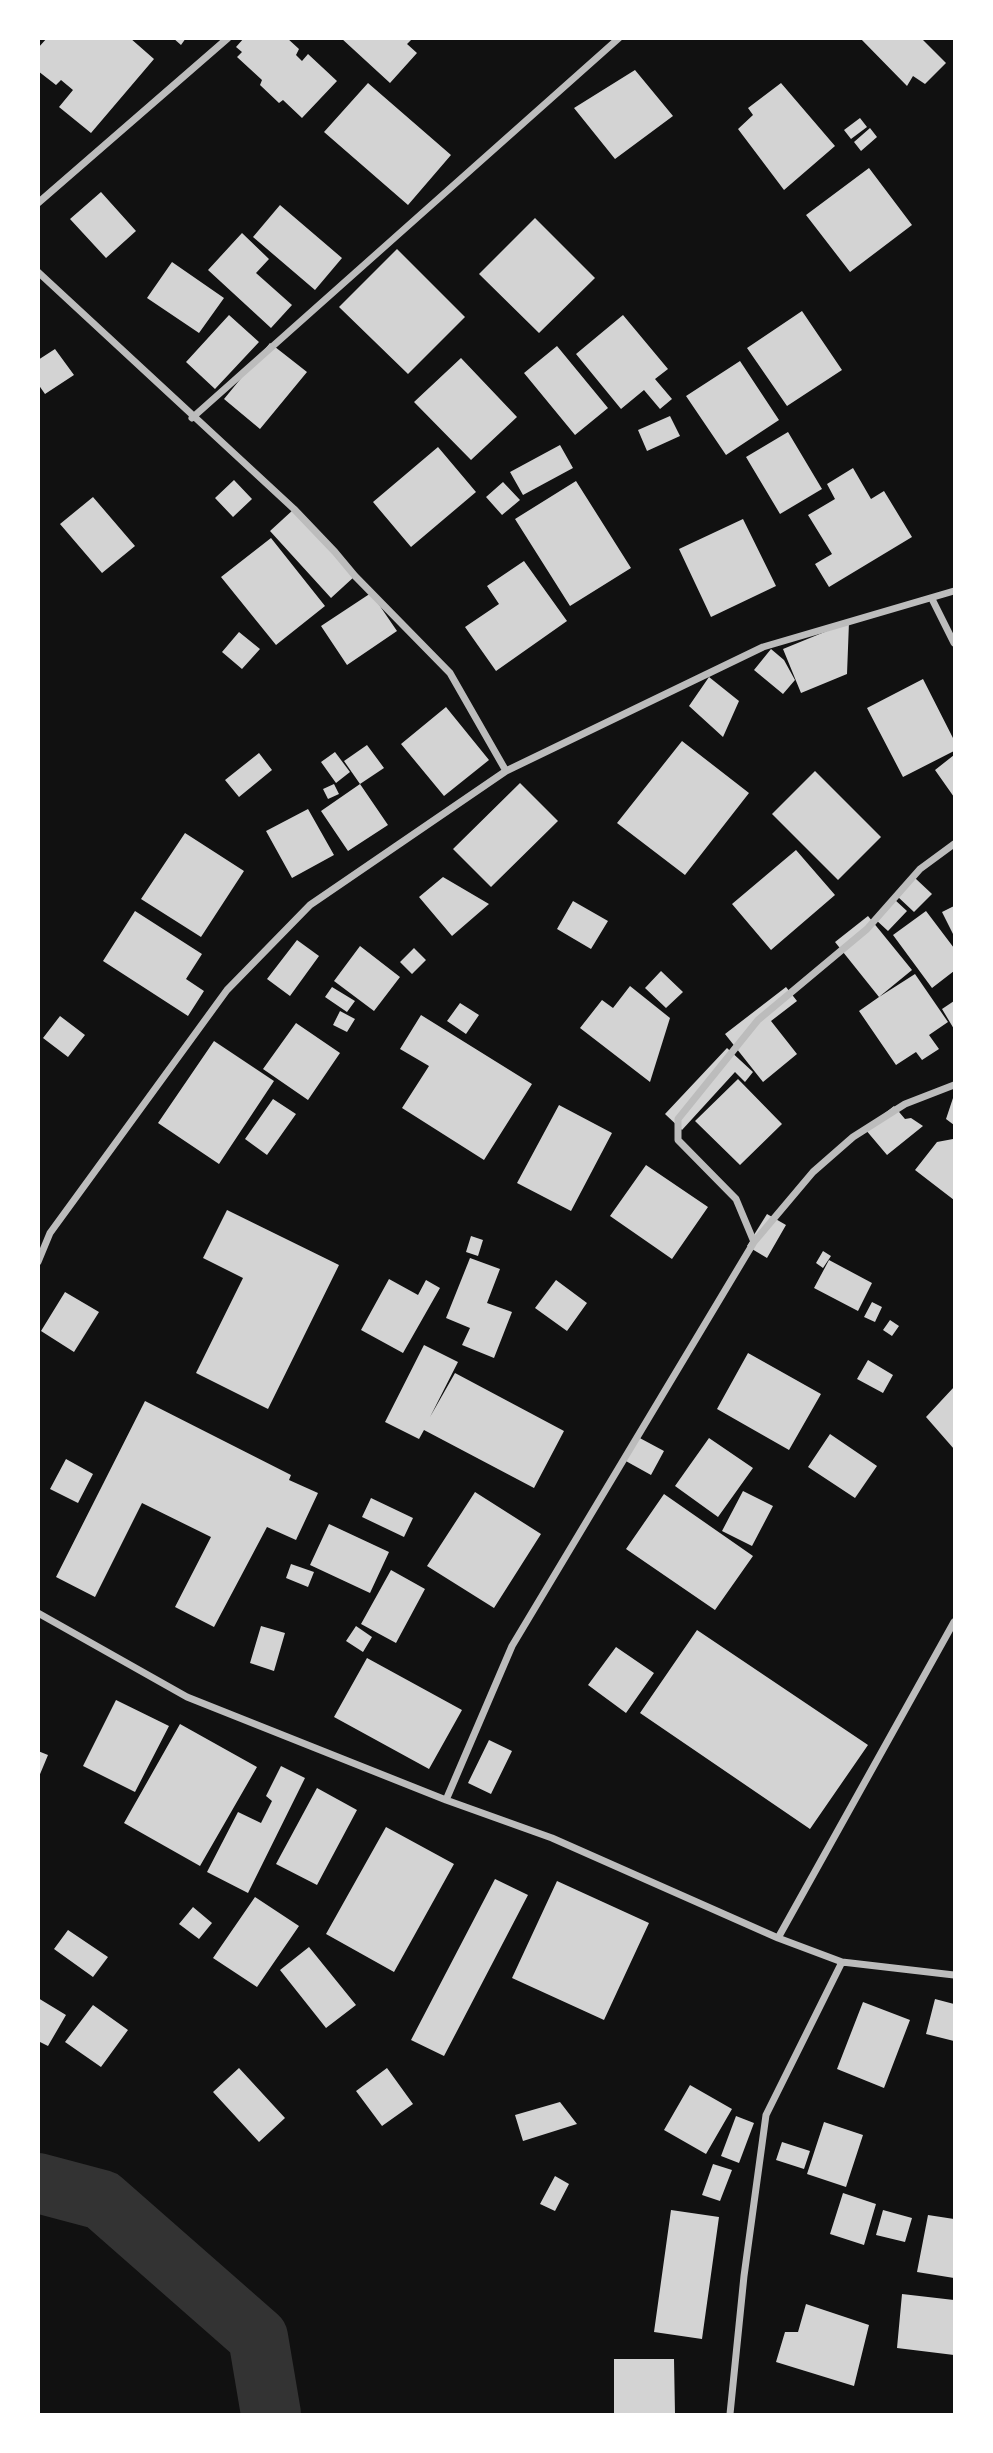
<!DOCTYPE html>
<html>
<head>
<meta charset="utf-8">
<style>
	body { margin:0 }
	#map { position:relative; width:993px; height:2453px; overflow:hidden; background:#111; font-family:"Archivo Narrow",sans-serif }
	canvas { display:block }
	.frame { position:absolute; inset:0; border:40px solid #fff; pointer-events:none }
</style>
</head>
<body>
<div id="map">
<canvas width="993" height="2453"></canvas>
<div class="frame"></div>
</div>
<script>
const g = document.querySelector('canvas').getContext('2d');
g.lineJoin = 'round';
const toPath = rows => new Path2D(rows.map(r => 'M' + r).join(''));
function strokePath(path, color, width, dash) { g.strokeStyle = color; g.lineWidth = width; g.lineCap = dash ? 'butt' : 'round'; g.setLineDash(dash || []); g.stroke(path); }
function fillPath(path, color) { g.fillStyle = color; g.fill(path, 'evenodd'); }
strokePath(toPath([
	[38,2183,102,2200,258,2337,271,2414]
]), '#333', 60);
fillPath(toPath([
	[47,38,130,38,154,59,91,133,59,107,73,90,61,80,56,85,38,71,38,48],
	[173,38,186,38,181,45],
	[244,38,287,38,299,49,296,55,302,61,308,54,337,81,302,118,283,100,279,103,260,85,262,80,237,57,242,52,236,47],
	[341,38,413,38,407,44,417,53,390,83],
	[860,38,921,38,946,63,925,84,913,76,907,86],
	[635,70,673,116,615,159,574,108],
	[368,83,451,155,408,205,324,132],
	[781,83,835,146,784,190,738,129,753,115,748,108],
	[860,118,867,127,851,139,844,130],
	[870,128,877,137,861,151,854,142],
	[869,168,912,225,850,272,806,215],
	[101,192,136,231,106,258,70,219],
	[280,205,342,258,315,290,253,237],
	[535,218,595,278,539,333,479,274],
	[242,233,269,259,256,273,292,305,271,328,208,270],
	[397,249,465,317,408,374,339,307],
	[172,262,224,298,199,333,147,298],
	[802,311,842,370,787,406,747,348],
	[229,315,259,342,215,389,186,362],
	[623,315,668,369,655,379,672,399,660,409,644,390,621,409,576,354],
	[270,343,307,372,260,429,224,399],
	[557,346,608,408,575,435,524,373],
	[55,349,74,375,45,394,38,384,38,360],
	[461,358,517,417,471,460,414,402],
	[740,361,779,420,726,455,686,396],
	[670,416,680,436,647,451,638,430],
	[788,432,822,489,780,514,746,457],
	[560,445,573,468,523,495,510,472],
	[438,447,476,492,411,547,373,502],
	[853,468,871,499,884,491,912,537,829,587,815,564,832,554,808,515,835,499,827,484],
	[234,480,252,499,233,517,215,498],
	[576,481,631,568,570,606,515,519],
	[503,482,520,500,502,515,486,497],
	[93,497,135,546,102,573,60,524],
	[294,509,355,576,331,598,270,531],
	[743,519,776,586,711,617,679,549],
	[271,538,325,606,276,645,221,577],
	[524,561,567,621,496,671,465,627,499,604,487,586],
	[371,593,397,631,347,665,321,626],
	[849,622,847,674,801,693,783,649],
	[239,632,260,649,242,669,222,652],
	[771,649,784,660,795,680,783,694,754,670],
	[709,677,739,701,723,737,689,706],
	[923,679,954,740,954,751,903,777,867,708],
	[446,707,489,760,444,796,401,744],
	[682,741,749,793,685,875,617,823],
	[367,745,384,768,360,784,344,761],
	[335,752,350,772,336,783,321,762],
	[259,753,272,770,239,797,225,780],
	[954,755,954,797,935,770],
	[815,771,881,837,838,880,772,814],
	[520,783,558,821,491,887,453,849],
	[334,784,339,794,328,799,323,789],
	[360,784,388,825,348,851,321,811],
	[308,809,334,855,292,878,266,831],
	[185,833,244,871,201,937,141,899],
	[796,850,835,895,771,950,732,904],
	[443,877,489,904,452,936,419,897],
	[915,878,932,894,914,912,897,896],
	[894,899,907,911,888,931,875,919],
	[573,901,608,921,591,949,557,929],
	[954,906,954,936,942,912],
	[135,911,202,954,186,979,204,991,188,1016,103,961],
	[926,911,954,948,954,971,932,988,893,935],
	[868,916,912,970,879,997,915,974,948,1022,929,1035,939,1049,922,1060,916,1052,896,1065,859,1011,879,997,835,942],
	[297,940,319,956,290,996,267,979],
	[360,946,400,977,374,1011,334,981],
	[414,948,426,960,412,974,400,962],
	[661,971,683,992,666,1008,645,988],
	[630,986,670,1018,650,1082,580,1028,602,1000,613,1008],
	[332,987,355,1001,347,1012,325,997],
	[786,987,797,1001,771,1021,797,1054,763,1082,725,1034],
	[954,1001,954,1029,942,1009],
	[460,1003,479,1015,466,1034,447,1021],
	[340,1011,355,1019,347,1032,333,1025],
	[421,1015,532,1084,484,1160,402,1108,429,1066,400,1049],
	[60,1016,85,1035,68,1057,43,1038],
	[296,1023,340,1053,308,1100,263,1069],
	[214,1041,274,1081,219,1164,158,1123],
	[727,1048,753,1072,745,1082,735,1072,682,1130,665,1114],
	[738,1079,782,1124,740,1165,695,1121],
	[954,1095,954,1125,946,1119],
	[273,1099,296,1114,267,1155,245,1139],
	[559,1105,612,1133,571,1211,517,1183],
	[894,1106,905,1119,911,1118,923,1126,887,1155,865,1129],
	[953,1139,954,1140,954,1200,915,1170,937,1142],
	[646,1165,708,1207,672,1259,610,1216],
	[227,1210,339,1265,268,1409,196,1373,243,1278,203,1258],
	[767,1214,786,1225,767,1258,747,1246],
	[471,1236,483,1240,478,1256,466,1252],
	[823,1251,831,1256,823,1268,816,1263],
	[470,1258,500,1269,487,1303,512,1312,494,1358,462,1345,470,1328,446,1318],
	[829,1260,872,1283,858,1311,814,1288],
	[389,1279,418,1295,426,1280,440,1288,403,1353,361,1330],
	[556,1280,587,1303,567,1331,535,1308],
	[65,1292,99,1312,74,1352,41,1331],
	[872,1302,882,1307,875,1322,864,1317],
	[890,1320,899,1326,892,1336,883,1330],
	[424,1345,458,1362,430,1417,455,1373,564,1431,534,1488,424,1430,419,1439,385,1422],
	[748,1353,821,1394,789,1450,717,1409],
	[868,1360,893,1375,883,1393,857,1379],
	[954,1387,954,1449,926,1417],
	[145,1401,291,1475,289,1480,318,1493,296,1540,267,1527,214,1627,175,1607,211,1537,142,1503,95,1597,56,1577],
	[830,1434,877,1466,855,1498,808,1467],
	[636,1436,664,1451,651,1475,624,1460],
	[709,1438,753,1468,718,1517,675,1486],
	[66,1459,93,1474,78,1503,50,1489],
	[743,1491,773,1506,752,1546,722,1531],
	[475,1492,541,1534,494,1608,427,1566],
	[664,1494,753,1556,715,1610,626,1549],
	[371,1498,413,1518,404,1537,362,1517],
	[329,1524,389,1552,370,1593,310,1565],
	[291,1564,314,1572,308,1587,286,1578],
	[391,1570,425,1589,396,1643,361,1624],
	[261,1626,285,1633,274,1671,250,1663],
	[356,1626,372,1637,363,1652,346,1641],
	[697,1630,868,1745,810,1829,640,1713],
	[616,1647,654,1673,626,1713,588,1685],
	[367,1658,462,1710,429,1769,334,1717],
	[116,1700,169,1726,135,1792,83,1766],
	[180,1724,257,1767,200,1866,124,1823],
	[489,1740,512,1751,491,1794,468,1783],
	[38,1751,48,1755,38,1779],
	[281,1766,305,1778,248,1893,207,1872,238,1812,261,1823,272,1801,266,1796],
	[317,1788,357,1810,317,1885,276,1864],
	[386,1827,454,1864,394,1972,326,1934],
	[495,1879,528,1895,444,2056,411,2040],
	[557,1881,649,1923,604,2020,512,1978],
	[255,1897,299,1926,257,1987,213,1958],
	[193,1907,212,1923,199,1939,179,1924],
	[68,1930,108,1957,93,1977,54,1949],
	[309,1947,356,2005,326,2028,280,1970],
	[38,1998,66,2015,48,2046,38,2041],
	[935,1999,954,2004,954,2041,926,2034],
	[863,2002,910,2020,884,2088,837,2069],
	[93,2005,128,2030,101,2067,65,2042],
	[239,2068,285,2118,259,2142,213,2092],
	[387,2068,413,2104,382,2126,356,2091],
	[690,2085,732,2109,706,2154,664,2130],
	[560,2102,577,2124,523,2141,515,2115],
	[736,2116,754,2123,739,2163,721,2156],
	[824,2122,863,2135,846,2187,807,2174],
	[782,2142,810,2151,804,2169,776,2160],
	[713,2164,732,2170,720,2201,702,2195],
	[555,2176,569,2184,555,2211,540,2204],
	[843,2193,876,2204,864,2245,830,2234],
	[671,2210,719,2217,702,2339,654,2332],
	[883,2210,912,2218,905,2242,876,2235],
	[928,2215,954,2219,954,2278,917,2272],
	[902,2294,954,2300,954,2355,897,2348],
	[806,2304,869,2325,854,2386,776,2362,785,2332,798,2332],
	[614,2359,674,2359,675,2414,614,2414]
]), '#d3d3d3');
strokePath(toPath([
	[38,203,228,38],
	[38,272,294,509,335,552,355,576,450,673,506,771],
	[192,418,619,38],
	[932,599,954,643],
	[754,1242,813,1172,853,1137,905,1104,954,1085],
	[38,1262,50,1233,227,990,310,905,506,771,763,647,954,591],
	[38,1613,187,1697,446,1800,552,1838,778,1938,842,1962,954,1975],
	[446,1800,512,1646,754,1242,736,1199,678,1140,678,1119,758,1020,867,929,920,869,954,844],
	[778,1938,954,1622],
	[730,2414,744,2276,766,2115,842,1962]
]), '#bcbcbc', 7);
</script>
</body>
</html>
